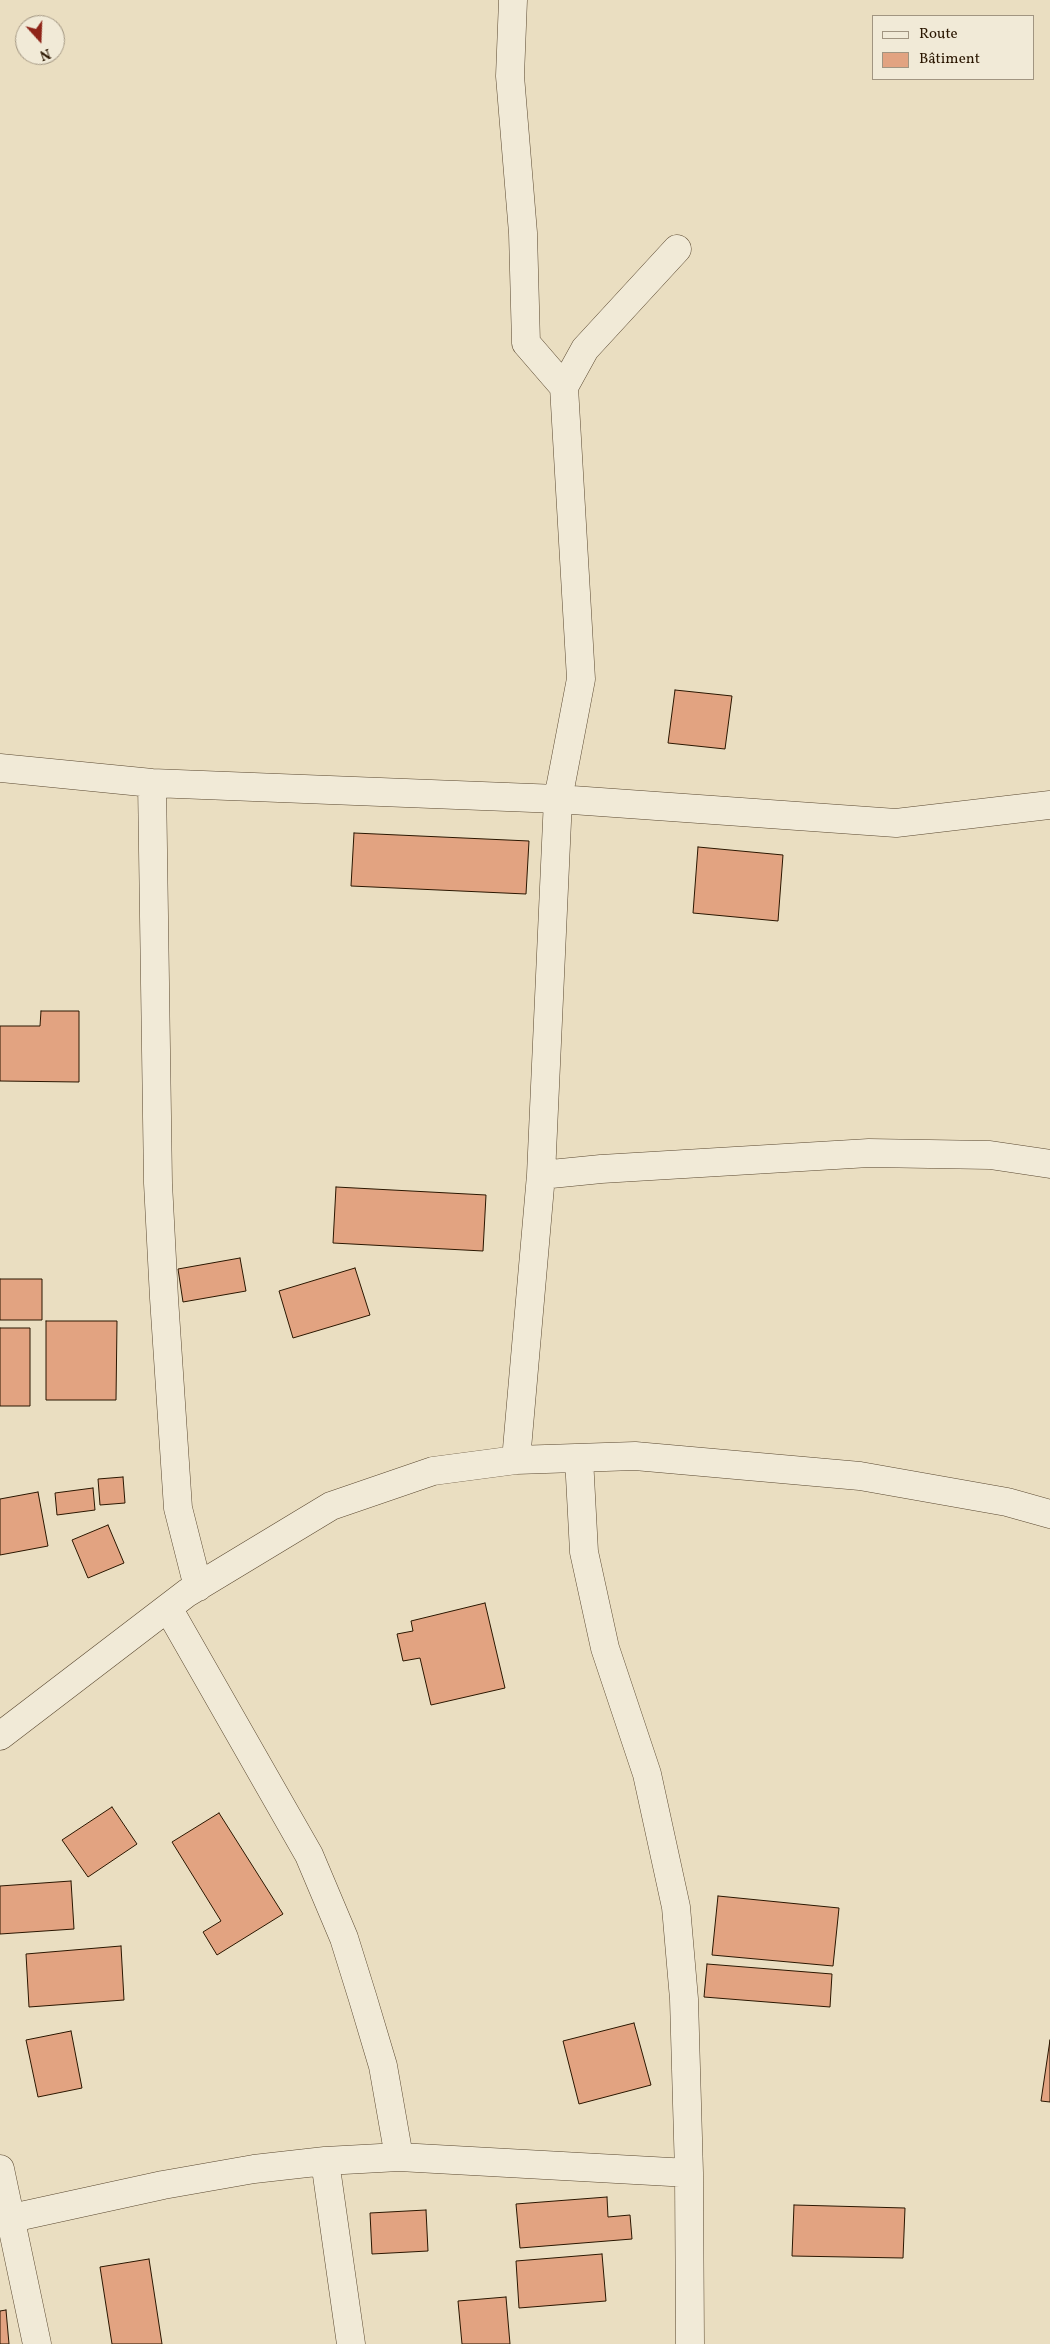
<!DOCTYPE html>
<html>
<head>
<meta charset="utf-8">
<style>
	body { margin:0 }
	#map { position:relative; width:1050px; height:2344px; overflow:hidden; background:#eadec1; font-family:Vollkorn,serif }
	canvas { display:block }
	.legend { position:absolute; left:872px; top:15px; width:162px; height:65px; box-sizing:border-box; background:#f1ead7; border:1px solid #a19581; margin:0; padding:6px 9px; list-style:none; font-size:15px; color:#2a1600 }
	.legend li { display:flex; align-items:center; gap:10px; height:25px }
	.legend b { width:25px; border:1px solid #a19581 }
	.north { position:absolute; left:15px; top:15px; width:50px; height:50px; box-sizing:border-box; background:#f1ead7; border:1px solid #a19581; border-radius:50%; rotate:160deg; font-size:14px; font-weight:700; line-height:20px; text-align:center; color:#2a1600 }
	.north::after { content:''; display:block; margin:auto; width:18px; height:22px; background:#8f2418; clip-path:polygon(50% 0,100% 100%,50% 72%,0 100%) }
</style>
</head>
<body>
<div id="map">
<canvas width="1050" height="2344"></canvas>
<ul class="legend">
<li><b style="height:6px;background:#f1ead7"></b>Route</li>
<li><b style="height:14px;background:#e2a381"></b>Bâtiment</li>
</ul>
<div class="north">N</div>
</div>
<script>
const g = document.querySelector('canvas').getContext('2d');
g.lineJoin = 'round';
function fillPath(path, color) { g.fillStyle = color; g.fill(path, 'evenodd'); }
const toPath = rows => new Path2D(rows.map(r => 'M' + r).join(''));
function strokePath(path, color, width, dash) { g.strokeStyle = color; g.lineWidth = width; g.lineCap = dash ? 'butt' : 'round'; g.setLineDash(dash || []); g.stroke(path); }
const building = toPath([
	[675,690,732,696,725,749,668,743,675,690],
	[354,833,529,841,526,894,351,886,354,833],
	[698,847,783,855,778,921,693,913,698,847],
	[41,1011,79,1011,79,1082,0,1081,0,1026,40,1026,41,1011],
	[336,1187,486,1195,483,1251,333,1243,336,1187],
	[240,1258,246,1291,183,1302,178,1269,240,1258],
	[355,1268,370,1315,293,1338,279,1291,355,1268],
	[0,1279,42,1279,42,1320,0,1320,0,1279],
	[46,1321,117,1321,116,1400,46,1400,46,1321],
	[0,1328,30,1328,30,1406,0,1406,0,1328],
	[123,1477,125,1503,100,1505,98,1479,123,1477],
	[93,1488,95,1510,57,1515,55,1493,93,1488],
	[38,1492,48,1546,0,1555,0,1499,38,1492],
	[108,1525,124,1563,88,1578,72,1540,108,1525],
	[485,1603,505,1688,431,1705,420,1658,403,1661,397,1634,413,1631,411,1621,485,1603],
	[112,1807,137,1844,88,1877,62,1840,112,1807],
	[219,1813,283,1914,217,1955,203,1932,221,1921,172,1842,219,1813],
	[71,1881,74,1929,0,1934,0,1886,71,1881],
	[718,1896,839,1908,833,1966,712,1955,718,1896],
	[121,1946,124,2000,29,2007,26,1954,121,1946],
	[707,1964,832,1974,830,2007,704,1997,707,1964],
	[634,2023,651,2085,579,2104,563,2041,634,2023],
	[71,2031,82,2088,38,2097,26,2040,71,2031],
	[1050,2040,1050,2102,1041,2101,1050,2040],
	[607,2197,608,2217,630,2215,632,2239,520,2248,516,2204,607,2197],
	[794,2205,905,2208,903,2258,792,2256,794,2205],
	[426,2210,428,2251,372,2254,370,2213,426,2210],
	[602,2254,606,2301,519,2308,516,2261,602,2254],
	[149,2259,162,2344,112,2344,100,2267,149,2259],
	[506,2297,510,2344,462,2344,458,2301,506,2297],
	[6,2310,9,2344,0,2344,0,2311,6,2310]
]);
fillPath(building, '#e2a381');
strokePath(building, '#2a1600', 1);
const minor = toPath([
	[513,0,510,76,523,233,526,343,564,387,581,679,558,799,541,1175,516,1460],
	[564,387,585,349,677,249],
	[0,768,152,783,558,799,896,823,1050,805],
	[152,783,158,1183,164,1298,178,1508,198,1587],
	[541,1175,601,1169,869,1153,990,1155,1050,1164],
	[579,1458,584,1552,605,1648,647,1774,676,1907,684,1999,689,2173,690,2344],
	[168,1608,309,1855,344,1938,363,1999,383,2066,399,2157],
	[0,1736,187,1593,331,1506,433,1471,516,1460,635,1456,860,1476,1007,1502,1050,1514],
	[325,2161,351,2344],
	[0,2169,37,2344],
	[12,2218,163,2185,254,2169,325,2161,399,2157,689,2173]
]);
strokePath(minor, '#5a4830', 29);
strokePath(minor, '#f1ead7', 28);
</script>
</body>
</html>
